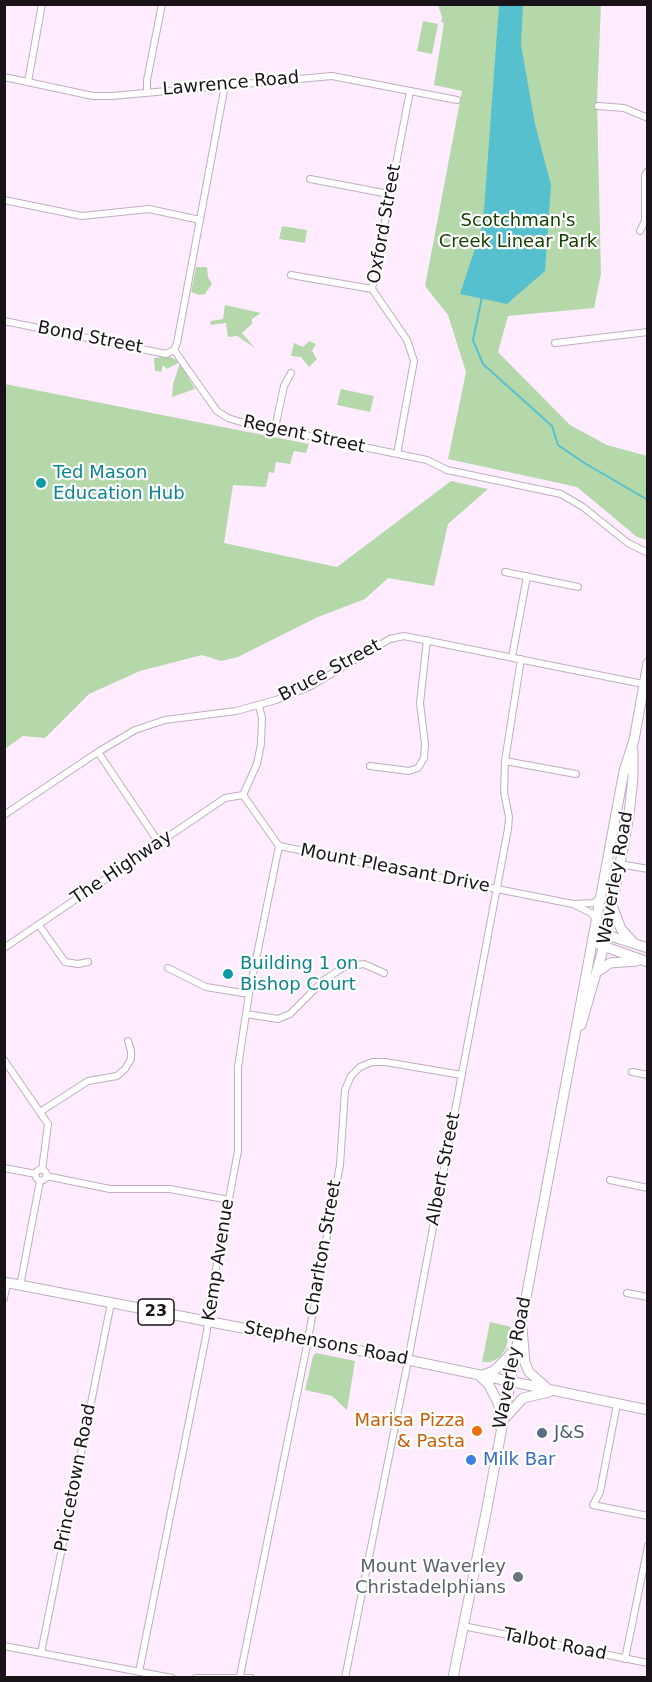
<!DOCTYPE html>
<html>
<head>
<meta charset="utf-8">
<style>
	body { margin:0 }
	#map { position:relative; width:652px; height:1682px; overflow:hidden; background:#ffedff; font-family:"DejaVu Sans",sans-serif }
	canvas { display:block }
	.frame { position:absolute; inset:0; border:6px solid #191319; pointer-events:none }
</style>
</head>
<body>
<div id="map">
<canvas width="652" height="1682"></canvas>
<div class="frame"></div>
</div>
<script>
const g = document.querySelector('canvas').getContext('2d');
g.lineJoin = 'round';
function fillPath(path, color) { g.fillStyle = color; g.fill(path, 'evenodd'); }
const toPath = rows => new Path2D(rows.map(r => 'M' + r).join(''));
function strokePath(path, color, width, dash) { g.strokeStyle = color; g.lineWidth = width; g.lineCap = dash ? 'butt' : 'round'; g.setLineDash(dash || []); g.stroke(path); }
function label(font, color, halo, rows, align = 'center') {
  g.font = font + ' "DejaVu Sans",sans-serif'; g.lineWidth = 4.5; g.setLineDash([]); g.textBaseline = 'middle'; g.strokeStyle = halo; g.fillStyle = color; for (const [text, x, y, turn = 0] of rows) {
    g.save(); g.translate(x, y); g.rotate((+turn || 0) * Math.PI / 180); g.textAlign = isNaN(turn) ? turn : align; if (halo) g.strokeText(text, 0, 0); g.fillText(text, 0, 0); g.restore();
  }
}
fillPath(toPath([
	[438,5,601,5,597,101,601,274,594,308,508,316,498,352,570,425,607,445,647,456,647,540,637,537,577,487,448,459,466,372,448,315,425,286,462,91,434,85,444,23,441,22,442,17],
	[423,21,438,24,432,54,417,51],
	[282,226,307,230,305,243,279,239],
	[196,267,207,267,208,277,212,284,205,294,199,295,191,292],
	[225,305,261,313,252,319,252,324,242,333,255,348,237,336,228,337,226,323,210,325,211,321,223,319],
	[309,341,316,344,312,351,317,359,309,367,301,357,291,356,294,343,303,347],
	[169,356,180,362,167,369,163,365,161,372,155,371,154,358],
	[180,363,195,389,172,397,173,384],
	[5,384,309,444,306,453,294,451,290,464,276,462,274,473,269,472,266,487,233,485,224,543,337,567,451,481,488,489,448,524,434,586,388,578,365,599,318,617,238,657,221,661,202,655,140,671,89,694,45,738,23,736,5,749],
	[341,389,374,396,370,412,337,405],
	[490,1322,511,1327,506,1348,500,1357,491,1362,482,1362],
	[316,1353,355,1361,347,1410,332,1396,305,1390,313,1356]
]), '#b5d8ab');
fillPath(toPath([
	[499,5,523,5,521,45,535,124,551,185,545,271,507,304,460,294,483,224]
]), '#56c0cf');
strokePath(toPath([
	[482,297,473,340,483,364,552,426,558,445,586,464,648,500]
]), '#56c0cf', 2);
const street = toPath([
	[4,77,93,96,112,96,332,76,457,100],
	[28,82,42,4],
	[225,85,177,343,174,350,217,411,228,418,241,422,427,460,447,470,561,494,583,507,628,543,648,553],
	[147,92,147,80,162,4],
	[598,106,624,108,648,118],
	[310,179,389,194],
	[4,200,82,216,149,209,200,220],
	[640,231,645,221,645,175,648,171],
	[291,275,372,289],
	[4,321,166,354,174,350],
	[555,343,648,332],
	[275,428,284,386,291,373],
	[397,454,414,361,407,340,372,289,410,91],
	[505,572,578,587],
	[512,657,527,576],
	[98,752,159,843],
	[505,761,576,774],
	[370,766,409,771,418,768,424,758,425,744,420,703,427,640],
	[243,795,279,846,573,904,591,913,596,919],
	[243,795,257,764,261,744,262,718,259,706],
	[4,815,98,752,135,730,165,720,236,711,276,700,309,687,390,639,404,636,643,684],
	[620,864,648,869],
	[573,904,594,903,600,897],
	[39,925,65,962,78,964,88,962],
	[4,948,225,798,243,795],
	[168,968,206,987,249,994],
	[246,1014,278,1019,290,1014,324,980,344,967,364,964,384,973],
	[4,1060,48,1124,42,1170],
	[632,1072,648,1075],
	[40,1112,88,1081,117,1076,125,1069,131,1059,131,1051,128,1041],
	[4,1168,36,1174],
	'35.5 1175a5.5 5.5 0 1 1 11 0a5.5 5.5 0 1 1-11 0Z',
	[46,1176,110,1189,170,1189,229,1200],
	[610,1180,648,1188],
	[20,1286,40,1181],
	[627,1293,648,1297],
	[4,1298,7,1283],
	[617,1404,600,1492,593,1505,648,1516],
	[463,1626,648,1663],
	[4,1646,172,1678],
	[41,1653,111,1303],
	[625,1659,648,1546],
	[139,1672,207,1331,208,1311,238,1151,238,1067,249,994,279,846],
	[240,1676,306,1350,340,1165,345,1090,351,1076,360,1067,372,1062,385,1062,462,1075],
	[196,1678,251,1678],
	[345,1678,406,1371,508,829,509,817,504,792,505,761,521,659]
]);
const primary = toPath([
	[613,908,621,929,633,942],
	[601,933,648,948],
	[600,945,648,962],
	[597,972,610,963,637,961],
	[581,1025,604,946,620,864,629,815,633,777,633,751],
	[4,1282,408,1360,648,1410],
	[522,1328,525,1363,529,1372,547,1388],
	[480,1376,489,1385,499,1405,498,1425],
	[480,1376,494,1371,506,1359,515,1348],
	[504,1419,523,1398,549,1392],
	[453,1678,486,1513,624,771,634,740,648,663]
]);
strokePath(street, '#bfaebf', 8);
strokePath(primary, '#bfaebf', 11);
strokePath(street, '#fff', 6);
strokePath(primary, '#fff', 9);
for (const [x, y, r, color] of [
	[41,483,6,"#0f9aa8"],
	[228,974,6,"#0f9aa8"],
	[477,1431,6,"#e8710a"],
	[542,1433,6,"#5c6f8a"],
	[471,1460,6,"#3f7fe0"],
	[518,1577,6,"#6b7280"]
]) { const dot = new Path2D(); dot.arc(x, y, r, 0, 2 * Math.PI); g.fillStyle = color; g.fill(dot); strokePath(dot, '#fff', 2); }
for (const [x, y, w] of [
	[156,1312,36]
]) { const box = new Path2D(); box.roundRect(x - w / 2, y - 13, w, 26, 4.5); g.fillStyle = '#fff'; g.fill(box); strokePath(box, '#191319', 1.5); }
label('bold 16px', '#191319', null, [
	["23",156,1312]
]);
label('18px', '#191319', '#fff', [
	["Lawrence Road",231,84,-5],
	["Oxford Street",385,224,-80],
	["Bond Street",90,338,11],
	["Regent Street",304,435,12],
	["Bruce Street",330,671,-28],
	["The Highway",122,868,-34],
	["Mount Pleasant Drive",395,869,11],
	["Waverley Road",616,878,-80],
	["Albert Street",444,1169,-79],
	["Charlton Street",324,1248,-80],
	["Kemp Avenue",219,1260,-81],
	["Stephensons Road",326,1344,11],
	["Waverley Road",513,1363,-79],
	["Princetown Road",76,1478,-79],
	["Talbot Road",555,1645,11]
]);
label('18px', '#144100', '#fff', [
	["Scotchman's",518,221],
	["Creek Linear Park",518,242]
]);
label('18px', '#0d838f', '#fff', [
	["Ted Mason",53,473],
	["Education Hub",53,494],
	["Building 1 on",240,964],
	["Bishop Court",240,985]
], 'left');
label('18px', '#c56008', '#fff', [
	["Marisa Pizza",465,1421],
	["& Pasta",465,1442]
], 'right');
label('18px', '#4e5e75', '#fff', [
	["J&S",554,1433]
], 'left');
label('18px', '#366cbe', '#fff', [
	["Milk Bar",483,1460]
], 'left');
label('18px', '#5b616d', '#fff', [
	["Mount Waverley",506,1567],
	["Christadelphians",506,1588]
], 'right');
</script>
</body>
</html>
